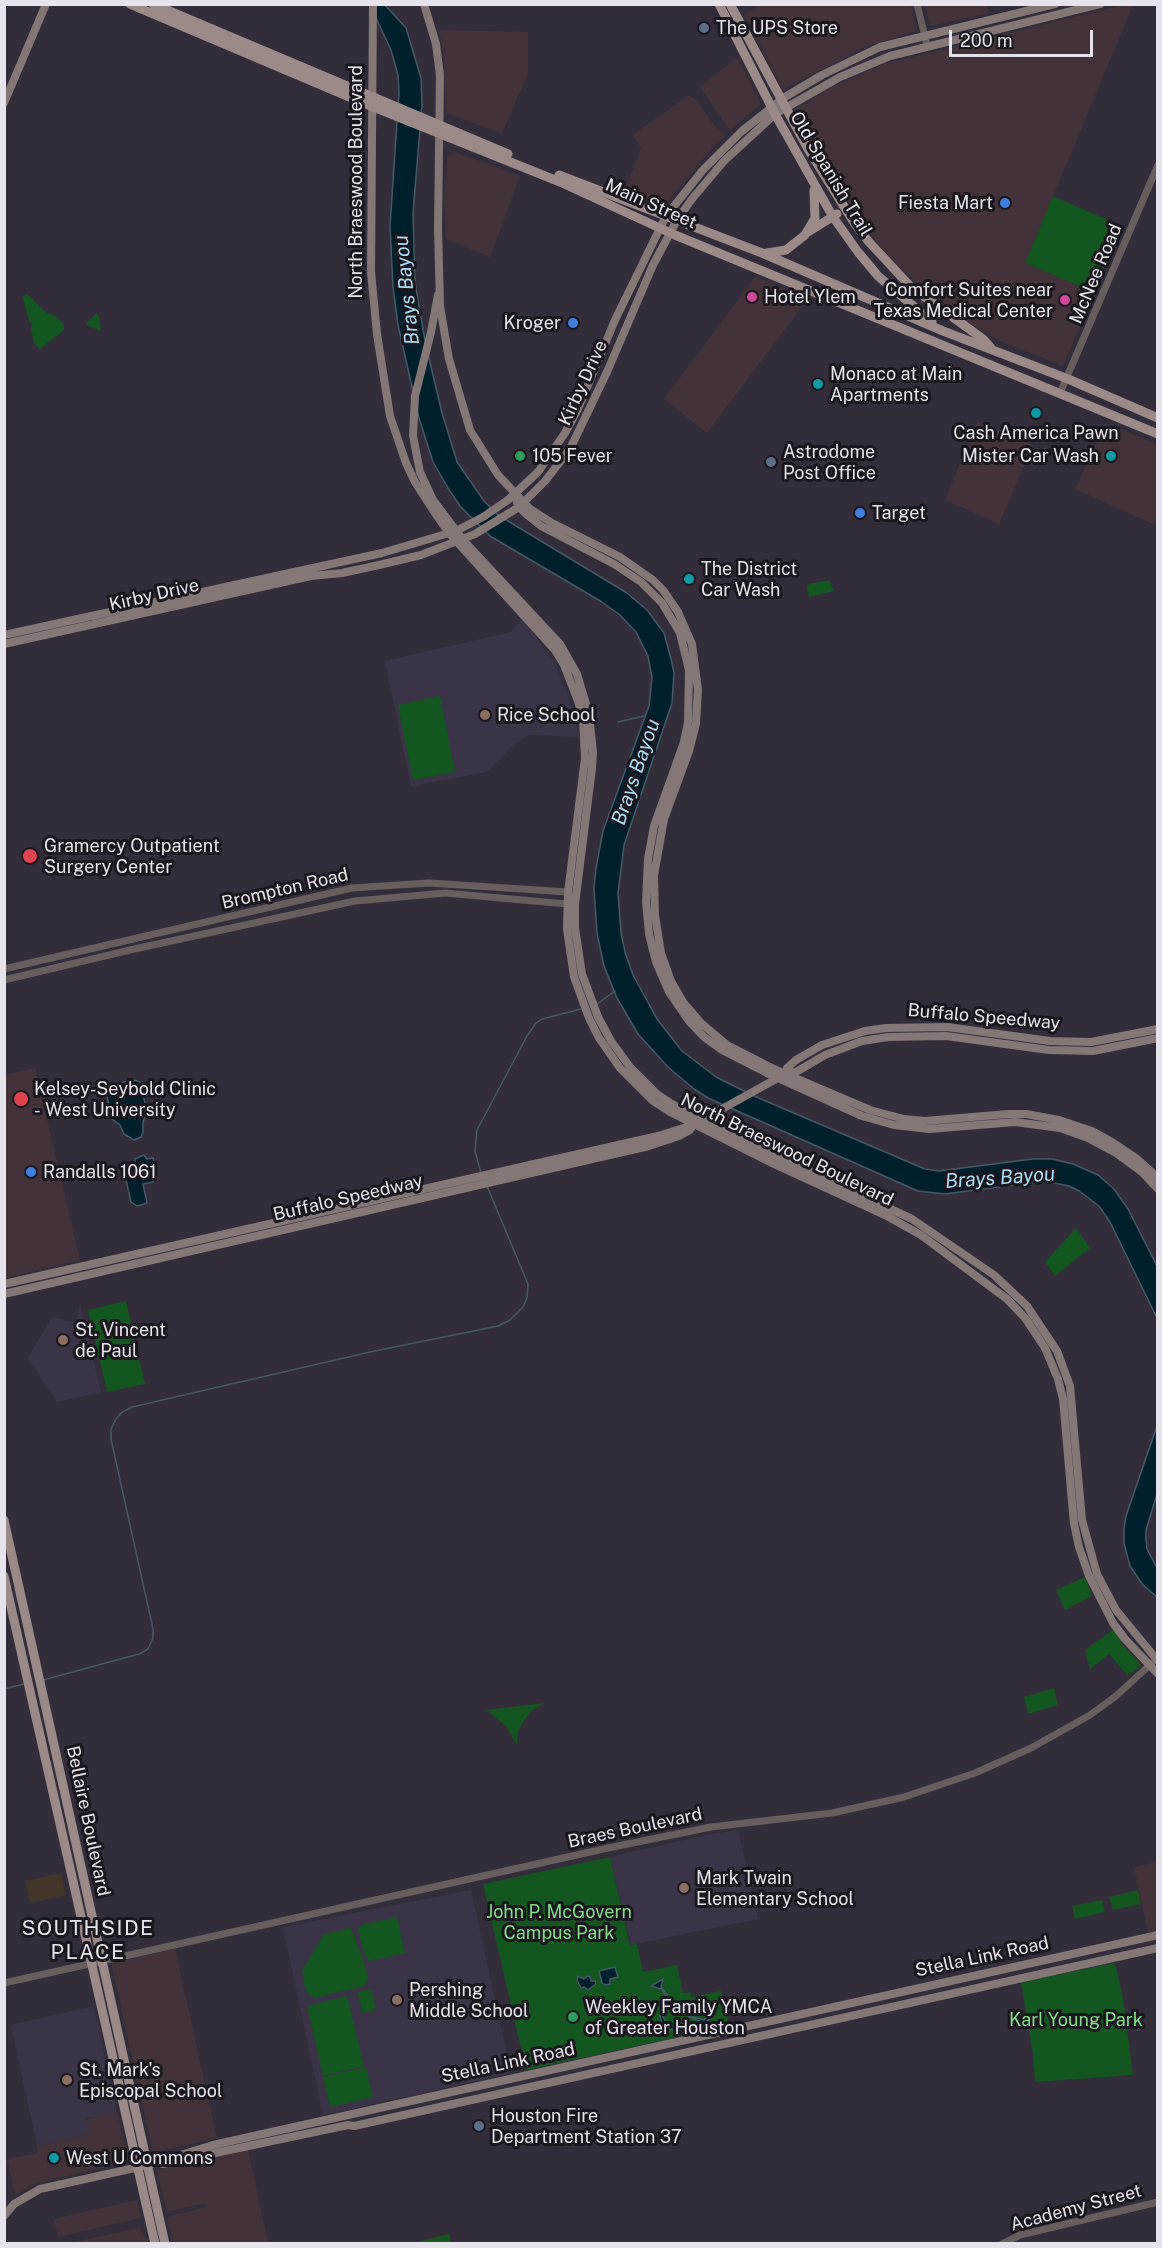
<!DOCTYPE html>
<html>
<head>
<meta charset="utf-8">
<style>
	body { margin:0 }
	#map { position:relative; width:1162px; height:2248px; overflow:hidden; background:#332d3b; font-family:"Public Sans",sans-serif }
	canvas { display:block }
	.frame { position:absolute; inset:0; border:6px solid #e7e3ec; pointer-events:none }
	.scale { position:absolute; left:949px; top:30px; width:144px; height:27px; box-sizing:border-box; border:3px solid #e7e3ec; border-top:0; padding-left:8px; font-size:18px; line-height:21px; white-space:nowrap; color:#e7e3ec; -webkit-text-stroke:4px #19171d; paint-order:stroke }
</style>
</head>
<body>
<div id="map">
<canvas width="1162" height="2248"></canvas>
<div class="frame"></div>
<div class="scale">200 m</div>
</div>
<script>
const g = document.querySelector('canvas').getContext('2d');
g.lineJoin = 'round';
function fillPath(path, color) { g.fillStyle = color; g.fill(path, 'evenodd'); }
const toPath = rows => new Path2D(rows.map(r => 'M' + r).join(''));
function strokePath(path, color, width, dash) { g.strokeStyle = color; g.lineWidth = width; g.lineCap = dash ? 'butt' : 'round'; g.setLineDash(dash || []); g.stroke(path); }
function label(font, color, halo, rows, align = 'center') {
  g.font = font + ' "Public Sans",sans-serif'; g.lineWidth = 6; g.setLineDash([]); g.textBaseline = 'middle'; g.strokeStyle = halo; g.fillStyle = color; for (const [text, x, y, turn = 0] of rows) {
    g.save(); g.translate(x, y); g.rotate((+turn || 0) * Math.PI / 180); g.textAlign = isNaN(turn) ? turn : align; if (halo) g.strokeText(text, 0, 0); g.fillText(text, 0, 0); g.restore();
  }
}
fillPath(toPath([
	[761,4,911,5,917,31,867,46,782,90,745,15],
	[925,5,987,5,989,13,930,26],
	[1122,5,1133,5,1025,263,1094,292,1063,366,1000,341,976,327,946,307,911,278,885,252,861,222,793,113,795,110,828,89,884,64],
	[439,30,528,32,528,73,502,133,446,113,444,59],
	[738,57,761,104,730,131,700,87],
	[689,95,696,100,716,128,726,135,715,145,662,209,623,195,641,148,633,135],
	[455,152,520,176,490,257,446,239,444,198,447,158],
	[756,276,807,300,707,433,664,399],
	[977,422,1033,445,999,524,945,500],
	[1105,423,1157,444,1157,523,1153,524,1075,489],
	[35,1068,80,1260,5,1278,5,1075],
	[1157,1862,1157,1931,1148,1933,1134,1867],
	[175,1949,217,2138,153,2152,111,1963],
	[117,2111,129,2162,37,2183,15,2195,7,2159,38,2153,37,2146,88,2134,85,2120],
	[248,2150,268,2243,173,2243,167,2217,206,2207,205,2203,167,2212,157,2170],
	[137,2200,141,2218,58,2237,54,2219],
	[139,2228,145,2237,147,2243,70,2243]
]), '#44323b');
fillPath(toPath([
	[61,1873,66,1895,30,1903,25,1881]
]), '#433528');
fillPath(toPath([
	[523,618,555,663,569,696,580,737,528,735,510,748,487,772,411,786,385,661,511,632],
	[80,1304,101,1392,57,1402,28,1358,52,1317,77,1323],
	[738,1830,758,1919,631,1945,610,1857,705,1835],
	[471,1890,511,2073,323,2115,283,1927],
	[94,2006,117,2112,86,2119,88,2134,37,2146,11,2025]
]), '#3b3347');
fillPath(toPath([
	[1053,196,1122,226,1094,292,1025,263],
	[27,294,47,313,52,314,64,324,64,330,40,349,34,343,31,328,32,323,29,322,23,297],
	[96,314,99,316,101,331,87,325,86,323],
	[829,580,834,591,809,597,807,587,809,584],
	[440,696,455,772,413,780,398,705],
	[1076,1228,1090,1248,1055,1276,1045,1262],
	[126,1301,145,1384,107,1392,88,1310],
	[1085,1577,1092,1596,1065,1610,1056,1590],
	[1114,1629,1121,1640,1120,1642,1141,1665,1128,1676,1109,1654,1090,1669,1085,1650],
	[1054,1688,1058,1705,1028,1714,1024,1697],
	[544,1703,531,1711,523,1722,518,1731,517,1745,506,1726,486,1710],
	[610,1857,630,1945,637,1944,643,1972,677,1965,683,1993,690,1992,692,1997,721,1991,729,2026,526,2070,483,1884],
	[1138,1890,1141,1904,1113,1910,1109,1897],
	[1102,1900,1105,1912,1075,1919,1072,1906],
	[397,1917,405,1953,368,1961,363,1950,358,1929,361,1925],
	[351,1928,364,1962,368,1980,364,1986,314,1998,306,1991,302,1971,324,1934],
	[1115,1963,1123,1998,1133,2075,1035,2082,1033,2055,1021,1982],
	[371,1989,376,2010,362,2013,358,1992],
	[347,1996,364,2066,323,2076,307,2006],
	[366,2067,373,2097,330,2107,323,2077],
	[449,2234,451,2243,418,2243,417,2242]
]), '#13561e');
const water = toPath([
	[370,5,385,5,406,28,421,78,422,104,413,213,415,283,426,346,442,413,457,462,484,501,498,515,627,593,647,610,664,633,671,659,674,673,672,703,624,845,618,893,621,933,625,952,633,975,657,1019,682,1051,716,1077,754,1096,925,1169,939,1171,1033,1159,1052,1159,1073,1164,1098,1175,1114,1189,1128,1209,1157,1266,1157,1318,1110,1222,1099,1206,1079,1191,1069,1186,1045,1181,945,1194,918,1191,708,1098,694,1089,668,1067,638,1034,617,998,604,966,597,933,594,888,596,868,603,831,649,706,652,678,648,656,636,632,620,615,602,602,490,536,460,506,448,488,433,462,419,418,398,325,393,287,390,226,399,93,398,75,391,50,370,5],
	[134,1080,140,1082,147,1112,143,1122,143,1132,141,1137,134,1140,124,1134,120,1125,112,1119,106,1092,110,1085,134,1080],
	[144,1155,147,1159,153,1158,154,1164,151,1170,153,1182,143,1184,147,1203,137,1206,131,1202,124,1171,128,1171,127,1166,130,1164,135,1163,135,1159,144,1155],
	[1157,1426,1157,1494,1146,1530,1146,1539,1147,1549,1157,1568,1157,1597,1143,1585,1130,1566,1124,1543,1124,1529,1126,1516,1157,1426],
	[615,1967,618,1977,610,1979,610,1984,605,1985,602,1983,599,1971,615,1967],
	[578,1976,584,1979,588,1976,590,1977,591,1981,595,1981,596,1984,588,1990,584,1987,581,1988,577,1980,578,1976],
	[663,1979,661,1987,666,1993,669,2000,663,2012,663,2017,667,2024,673,2026,679,2025,689,2016,704,2020,712,2009,712,2018,704,2023,690,2017,675,2030,666,2028,662,2024,660,2016,666,2006,666,1996,661,1989,651,1986,663,1979]
]);
fillPath(water, '#001f2d');
strokePath(water, '#455a66', 1.5);
strokePath(toPath([
	[618,722,644,716],
	[597,1004,615,991],
	[481,1173,475,1151,477,1130,527,1036,536,1023,542,1019,581,1009],
	[43,1680,139,1654,148,1649,153,1638,153,1629,111,1439,111,1429,116,1419,121,1413,132,1407,370,1352,498,1326,510,1320,523,1307,527,1298,528,1284,487,1186],
	[4,1689,24,1684]
]), '#455a66', 1.5);
strokePath(toPath([
	[917,4,927,45],
	[1060,393,1158,165],
	[4,969,352,888,429,883,568,892,570,895],
	[4,980,130,950,355,901,445,893,567,904,571,902],
	[4,1983,608,1848,711,1827,832,1813,904,1797,975,1773,1031,1748,1090,1715,1116,1696,1152,1663],
	[1002,2244,1020,2235,1158,2202]
]), '#675e5d', 7);
strokePath(toPath([
	[373,4,371,272,377,334,390,416,406,463,415,482,437,516,449,533,555,650,564,665,578,701,583,719,585,758,568,892,567,929,574,977,589,1018,599,1038,620,1068,653,1101,670,1112,770,1162,885,1215,921,1235,1007,1299,1025,1318,1045,1348,1058,1379,1063,1399,1074,1524,1079,1547,1089,1576,1113,1623,1125,1639,1158,1674],
	[424,4,436,44,440,75,438,228,440,306,449,359,470,430,498,475,529,508,552,523,620,557,653,580,663,590,678,612,692,644,698,690,696,724,689,751,664,819,654,875,655,915,661,953,671,981,683,1002,701,1023,727,1045,774,1069,870,1110,904,1119,925,1121,1008,1114,1026,1114,1059,1120,1092,1131,1112,1142,1136,1158,1158,1178],
	[4,103,46,4],
	[438,295,431,332,415,396,413,436,420,472,433,500,463,540,560,644,577,674,589,714,593,752,592,768,575,904,575,928,582,974,598,1017,611,1041,630,1067,657,1094,672,1104,701,1121,912,1219,994,1275,1027,1306,1057,1351,1070,1386,1082,1520,1097,1574,1116,1610,1158,1661],
	[517,502,519,507,526,514,541,526,614,564,641,582,662,603,680,633,689,670,688,722,684,742,654,826,648,859,646,902,649,934,656,962,669,992,689,1021,704,1037,722,1050,767,1073,862,1116,894,1125,929,1129,1015,1122,1060,1128,1088,1138,1116,1153,1142,1172,1158,1189],
	[4,635,382,553,456,531,483,517,508,500,538,472,565,433,578,409,615,320,666,216,703,170,742,131,785,97,822,75,880,47,1055,4],
	[4,644,311,576,342,573,379,565,421,555,475,534,519,507,545,481,570,449,607,372,653,265,677,220,692,199,724,161,775,114,840,77,890,56,1100,4],
	[785,1074,787,1068,796,1060,822,1045,865,1031,886,1028,947,1027,1050,1041,1091,1042,1158,1029],
	[4,1284,658,1136,693,1125,785,1074,796,1072,825,1055,862,1041,888,1037,946,1036,1049,1050,1093,1051,1158,1038],
	[4,1294,649,1146,679,1136,690,1130,693,1125],
	[163,2164,348,2125,354,2126,1158,1948],
	[4,2216,14,2204,40,2189,148,2165,213,2145,1158,1935]
]), '#857776', 8);
strokePath(toPath([
	[130,4,366,104,560,182,675,235,1158,434],
	[153,4,508,154],
	[719,4,775,114,833,217,858,252,878,276,932,322],
	[730,4,808,149,855,224,869,242,910,286,983,339,991,348],
	[559,175,762,253,943,331,1068,379,1158,418],
	[808,232,837,214],
	[767,253,786,250,805,235,815,218,814,190],
	[4,1520,165,2244],
	[4,1576,155,2244]
]), '#9c8a89', 9);
for (const [x, y, r, color] of [
	[704,28,6,"#5c6f8a"],
	[1005,203,6,"#3f7fe0"],
	[752,297,6,"#d1479c"],
	[1065,300,6,"#d1479c"],
	[573,323,6,"#3f7fe0"],
	[818,384,6,"#0f9aa8"],
	[1036,413,6,"#0f9aa8"],
	[520,456,6,"#2e9e5b"],
	[1111,456,6,"#0f9aa8"],
	[771,462,6,"#5c6f8a"],
	[860,513,6,"#3f7fe0"],
	[689,579,6,"#0f9aa8"],
	[485,715,6,"#8d6e63"],
	[30,856,8,"#e0444e"],
	[21,1099,8,"#e0444e"],
	[31,1172,6,"#3f7fe0"],
	[63,1340,6,"#8d6e63"],
	[684,1888,6,"#8d6e63"],
	[397,2000,6,"#8d6e63"],
	[573,2017,6,"#2e9e5b"],
	[67,2080,6,"#8d6e63"],
	[479,2126,6,"#5c6f8a"],
	[54,2158,6,"#0f9aa8"]
]) { const dot = new Path2D(); dot.arc(x, y, r, 0, 2 * Math.PI); g.fillStyle = color; g.fill(dot); strokePath(dot, '#19171d', 2); }
label('18px', '#e7e3ec', '#19171d', [
	["The UPS Store",716,28],
	["Fiesta Mart",993,203,"right"],
	["Comfort Suites near",1053,290,"right"],
	["Texas Medical Center",1053,311,"right"],
	["Hotel Ylem",764,297],
	["Kroger",561,323,"right"],
	["Monaco at Main",830,374],
	["Apartments",830,395],
	["Cash America Pawn",1036,433,"center"],
	["Astrodome",783,452],
	["Post Office",783,473],
	["105 Fever",532,456],
	["Mister Car Wash",1099,456,"right"],
	["Target",872,513],
	["The District",701,569],
	["Car Wash",701,590],
	["Rice School",497,715],
	["Gramercy Outpatient",44,846],
	["Surgery Center",44,867],
	["Kelsey-Seybold Clinic",34,1089],
	["- West University",34,1110],
	["Randalls 1061",43,1172],
	["St. Vincent",75,1330],
	["de Paul",75,1351],
	["Mark Twain",696,1878],
	["Elementary School",696,1899],
	["Pershing",409,1990],
	["Middle School",409,2011],
	["Weekley Family YMCA",585,2007],
	["of Greater Houston",585,2028],
	["St. Mark's",79,2070],
	["Episcopal School",79,2091],
	["Houston Fire",491,2116],
	["Department Station 37",491,2137],
	["West U Commons",66,2158]
], 'left');
label('18px', '#e7e3ec', '#19171d', [
	["Old Spanish Trail",831,174,59],
	["North Braeswood Boulevard",356,182,-90],
	["Main Street",651,204,24],
	["McNee Road",1096,274,-67],
	["Kirby Drive",583,383,-65],
	["Kirby Drive",154,595,-13],
	["Brompton Road",285,889,-13],
	["Buffalo Speedway",984,1017,5],
	["North Braeswood Boulevard",787,1150,26],
	["Buffalo Speedway",348,1198,-13],
	["Bellaire Boulevard",88,1821,78],
	["Braes Boulevard",635,1828,-12],
	["Stella Link Road",982,1957,-12],
	["Stella Link Road",508,2063,-12],
	["Academy Street",1076,2208,-15]
]);
label('18px', '#81dd88', '#19171d', [
	["John P. McGovern",559,1912],
	["Campus Park",559,1933],
	["Karl Young Park",1076,2020]
]);
label('italic 20px', '#acdcf3', '#19171d', [
	["Brays Bayou",407,290,-96],
	["Brays Bayou",636,772,-71],
	["Brays Bayou",1000,1178,-4]
]);
g.letterSpacing = '1.5px';
label('21px', '#e7e3ec', '#19171d', [
	["SOUTHSIDE",88,1929],
	["PLACE",88,1953]
]);
g.letterSpacing = '0px';
</script>
</body>
</html>
